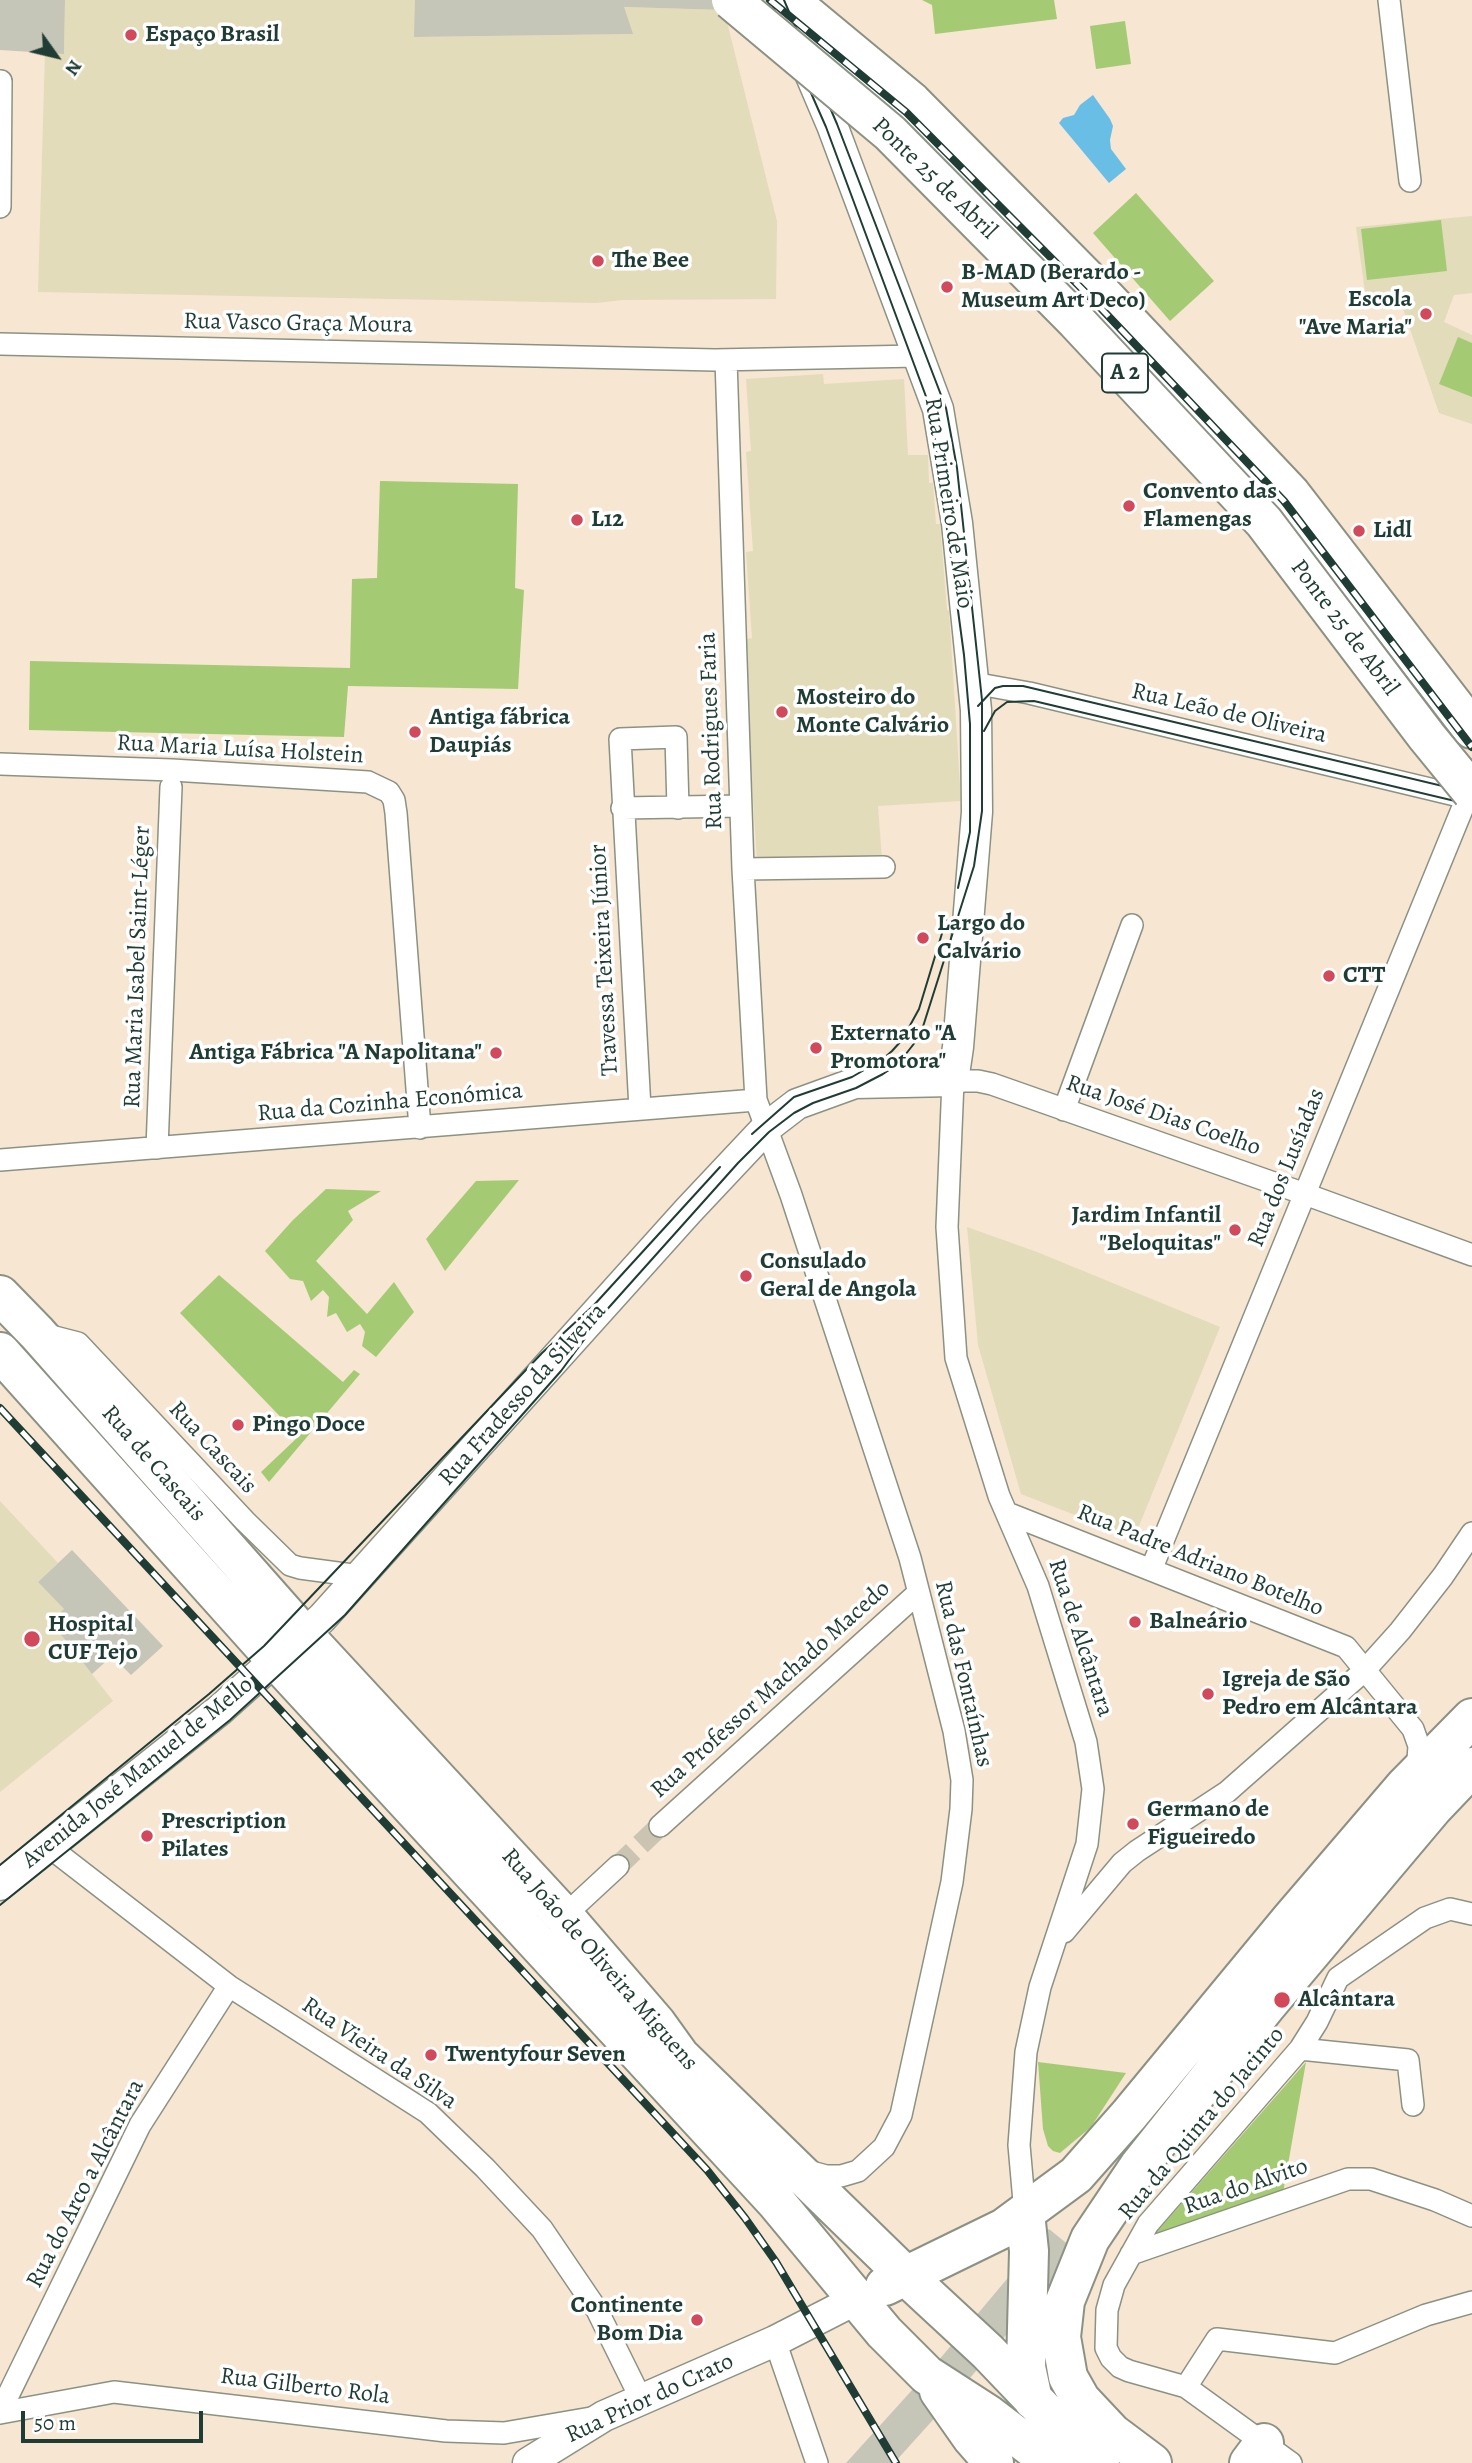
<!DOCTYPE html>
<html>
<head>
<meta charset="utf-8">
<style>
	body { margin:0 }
	#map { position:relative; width:1472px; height:2463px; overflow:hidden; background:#f7e6d2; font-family:Alegreya,serif }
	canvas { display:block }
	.north { position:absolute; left:21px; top:21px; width:70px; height:70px; -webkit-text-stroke:5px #fff; paint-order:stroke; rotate:124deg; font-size:19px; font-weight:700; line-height:28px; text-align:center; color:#1f3d34 }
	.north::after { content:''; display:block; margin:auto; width:24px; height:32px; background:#1f3d34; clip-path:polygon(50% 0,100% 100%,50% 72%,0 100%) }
	.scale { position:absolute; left:21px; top:2411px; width:182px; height:32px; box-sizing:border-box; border:4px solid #1f3d34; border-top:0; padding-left:9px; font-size:21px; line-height:24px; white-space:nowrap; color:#1f3d34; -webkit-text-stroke:5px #fff; paint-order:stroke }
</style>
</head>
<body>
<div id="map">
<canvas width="1472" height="2463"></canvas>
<div class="north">N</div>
<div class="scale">50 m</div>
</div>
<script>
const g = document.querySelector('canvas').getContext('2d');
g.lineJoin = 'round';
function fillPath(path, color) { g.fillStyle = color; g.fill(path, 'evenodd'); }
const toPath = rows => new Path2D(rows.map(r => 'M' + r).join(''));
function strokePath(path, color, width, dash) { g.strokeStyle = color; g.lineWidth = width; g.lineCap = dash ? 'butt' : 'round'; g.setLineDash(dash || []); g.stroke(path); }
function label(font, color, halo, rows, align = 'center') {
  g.font = font + ' Alegreya,serif'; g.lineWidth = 7; g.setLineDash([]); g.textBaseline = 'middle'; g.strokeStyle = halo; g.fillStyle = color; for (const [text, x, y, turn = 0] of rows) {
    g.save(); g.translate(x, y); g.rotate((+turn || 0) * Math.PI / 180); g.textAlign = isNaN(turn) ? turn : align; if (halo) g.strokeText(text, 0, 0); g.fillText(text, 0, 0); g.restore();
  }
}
fillPath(toPath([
	[65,0,415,0,415,37,632,34,623,7,724,10,777,221,776,299,623,300,596,303,38,292,45,53,64,54],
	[1472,216,1472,293,1454,295,1444,322,1472,335,1472,424,1439,413,1400,300,1367,306,1356,227],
	[823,374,824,384,904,379,908,455,928,455,929,483,933,483,936,524,940,524,947,610,949,611,961,801,878,806,882,859,757,863,751,767,747,639,752,638,746,552,753,551,746,452,751,451,746,379],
	[967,1227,1037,1252,1220,1327,1134,1538,1021,1494,978,1345],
	[0,1501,58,1563,38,1582,64,1609,65,1618,55,1627,113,1701,0,1792]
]), '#e2dcba');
fillPath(toPath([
	[0,0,65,0,64,54,0,50],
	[415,0,721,0,724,10,624,7,633,34,414,37],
	[72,1550,163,1646,131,1675,112,1656,92,1674,55,1627,64,1618,60,1613,64,1609,38,1582],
	[1049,2229,1076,2251,960,2390,894,2463,846,2463,933,2367]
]), '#c5c5b8');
fillPath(toPath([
	[922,0,1054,0,1057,19,935,34,932,5],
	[1125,21,1131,64,1096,69,1090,26],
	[1136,193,1214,281,1170,321,1093,233],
	[1441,220,1447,271,1367,280,1361,229],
	[1458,337,1472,343,1472,397,1439,384],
	[380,481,518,484,515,588,524,590,518,689,348,686,344,737,29,730,30,661,350,668,352,579,377,578],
	[519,1180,445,1271,426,1239,476,1181],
	[326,1189,381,1191,348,1211,353,1220,316,1261,367,1314,394,1282,414,1312,376,1357,362,1346,365,1332,360,1324,347,1332,336,1313,327,1317,329,1297,323,1290,311,1301,303,1281,290,1279,265,1251,293,1220],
	[219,1275,343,1382,354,1370,360,1374,269,1482,261,1472,299,1436,180,1313],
	[1038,2062,1126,2073,1091,2127,1060,2153,1053,2151,1048,2146,1043,2129],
	[1306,2062,1283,2193,1147,2243]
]), '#a5ca74');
fillPath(toPath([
	[1093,95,1110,119,1113,126,1110,140,1111,149,1126,169,1109,183,1059,123,1063,118,1074,115,1080,105]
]), '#68bee5');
strokePath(toPath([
	[618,1866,660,1826]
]), '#ccc4b2', 21, [21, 10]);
const street = toPath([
	[1389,0,1410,181],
	[0,207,1,81],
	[0,344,715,360,918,356],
	[726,360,743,869,756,1100,791,1195,910,1558,954,1731,962,1780,961,1809,952,1882,901,2115,884,2147,858,2171,841,2176,826,2176,804,2170],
	[973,683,1029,693,1472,799],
	[0,764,172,770,368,782,389,792,394,800,396,813,420,1128],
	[622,808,740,806],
	[743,869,884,867],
	[640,1109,620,739,676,737,678,808],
	[1064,1110,1132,925],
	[157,1148,171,787],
	[0,1160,756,1100],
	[43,1334,78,1343,245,1521,290,1565,300,1568,360,1576],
	[1007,1513,1346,1647,1413,1729,1419,1746,1418,1760,1412,1771],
	[1151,1570,1472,785],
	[660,1826,918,1593],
	[48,1846,229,1986,428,2113,485,2168,542,2229,597,2310,641,2399],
	[564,1916,618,1866],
	[1064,1932,1122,1863,1137,1851,1227,1792,1364,1671,1400,1631,1443,1576,1472,1533],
	[1300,2049,1408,2060,1413,2105],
	[1025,2213,1019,2145,1026,2052,1040,1987,1087,1844,1093,1789,1086,1742,1038,1586,999,1496,956,1358,947,1227,953,1081,978,1081,992,1084,1305,1194,1472,1255],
	[1131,2254,1348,2179,1371,2179,1435,2200,1472,2216],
	[775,2341,817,2463],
	[1186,2387,1217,2339,1335,2353,1426,2315,1472,2302],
	[0,2412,140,2125,229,1986],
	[0,2413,114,2392,446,2431,504,2433,591,2418],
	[1291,2463,1186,2387,1129,2371,1120,2367,1111,2358,1106,2348,1107,2310,1114,2285,1148,2224,1300,2049,1317,2022,1338,1978,1425,1918,1450,1909,1472,1914]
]);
const secondary = toPath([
	[0,1885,221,1709,322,1618,688,1211,767,1127,797,1104,855,1083,953,1081,958,1047,977,812,976,710,957,523,938,409,832,125,806,64],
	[528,2463,604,2416,775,2341,857,2299]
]);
const highway = toPath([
	[789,0,912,102,1103,295,1291,494,1472,729],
	[0,1295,37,1333,303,1634,564,1916,657,2024,680,2056,906,2276,988,2352,1075,2443,1100,2463],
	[0,1352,285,1670,776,2202,884,2332,927,2375,989,2415,1052,2463],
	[1025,2213,1029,2251,1026,2367,1033,2400],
	[885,2286,1004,2228,1076,2175,1129,2115,1291,1919,1405,1786,1472,1718],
	[939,2391,972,2438,994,2463],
	[1152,2463,1112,2433,1081,2400,1068,2377,1061,2337,1065,2301,1090,2239,1139,2166,1267,2005,1433,1808,1472,1767],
	[1249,2463,1264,2443]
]);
strokePath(street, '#8b9283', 24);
strokePath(secondary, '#8b9283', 33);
strokePath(highway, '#8b9283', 42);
strokePath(street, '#fff', 21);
strokePath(secondary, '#fff', 30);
strokePath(highway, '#fff', 38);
strokePath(toPath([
	[770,0,826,127,931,410,964,655,970,724,970,832,958,888],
	[978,706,995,688,1003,686,1023,686,1472,793],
	[984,731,995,711,1007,702,1034,701,1472,805],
	[752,1134,794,1097,852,1077,883,1059,892,1051,902,1040,919,1009,947,917],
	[0,1865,209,1694,264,1646,542,1353,594,1305,720,1167],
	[0,1905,230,1720,345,1615,561,1371,603,1314,738,1163,769,1132,794,1113,813,1103,856,1088,883,1074,898,1064,920,1036,974,866,982,811,982,700,957,468,946,408,837,124,784,0]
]), '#1f3d34', 2);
const rail = toPath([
	[747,0,898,123,1085,313,1272,514,1437,730,1472,771],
	[770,0,906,112,1095,302,1284,501,1472,747],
	[0,1408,707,2170,745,2218,776,2262,896,2463]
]);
strokePath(rail, '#1f3d34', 8);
strokePath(rail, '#fff', 5, [16]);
const highwayBridge = toPath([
	[731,0,890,133,1076,321,1264,522,1427,737,1472,792]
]);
strokePath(highwayBridge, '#8b9283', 42, []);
strokePath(highwayBridge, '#fff', 38);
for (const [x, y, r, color] of [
	[131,35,7,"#d1495b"],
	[598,261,7,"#d1495b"],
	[947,287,7,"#d1495b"],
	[1426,314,7,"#d1495b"],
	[1129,506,7,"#d1495b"],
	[577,520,7,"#d1495b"],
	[1359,531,7,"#d1495b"],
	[782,712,7,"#d1495b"],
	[415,732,7,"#d1495b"],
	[923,938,7,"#d1495b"],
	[1329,976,7,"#d1495b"],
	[816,1048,7,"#d1495b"],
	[496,1053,7,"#d1495b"],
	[1235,1230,7,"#d1495b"],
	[746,1276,7,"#d1495b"],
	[238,1425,7,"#d1495b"],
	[1135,1622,7,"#d1495b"],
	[32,1639,9,"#d1495b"],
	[1208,1694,7,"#d1495b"],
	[1133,1824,7,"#d1495b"],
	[147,1836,7,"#d1495b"],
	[1282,2000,9,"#d1495b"],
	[431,2055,7,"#d1495b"],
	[697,2320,7,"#d1495b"]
]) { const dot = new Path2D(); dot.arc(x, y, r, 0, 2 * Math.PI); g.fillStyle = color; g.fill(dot); strokePath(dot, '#fff', 2.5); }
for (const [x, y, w] of [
	[1125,373,46]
]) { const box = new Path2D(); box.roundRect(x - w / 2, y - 19.5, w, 39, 5); g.fillStyle = '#fff'; g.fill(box); strokePath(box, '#1f3d34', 2); }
label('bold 23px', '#1f3d34', null, [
	["A 2",1125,373]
]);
label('bold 24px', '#1f3d34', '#fff', [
	["Espaço Brasil",145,35],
	["The Bee",612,261],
	["B-MAD (Berardo -",961,273],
	["Museum Art Deco)",961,301],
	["Escola",1412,300,"right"],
	["\"Ave Maria\"",1412,328,"right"],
	["Convento das",1143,492],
	["Flamengas",1143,520],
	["L12",591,520],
	["Lidl",1373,531],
	["Mosteiro do",796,698],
	["Monte Calvário",796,726],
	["Antiga fábrica",429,718],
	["Daupiás",429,746],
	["Largo do",937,924],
	["Calvário",937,952],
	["CTT",1343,976],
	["Externato \"A",830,1034],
	["Promotora\"",830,1062],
	["Antiga Fábrica \"A Napolitana\"",482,1053,"right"],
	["Jardim Infantil",1221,1216,"right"],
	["\"Beloquitas\"",1221,1244,"right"],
	["Consulado",760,1262],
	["Geral de Angola",760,1290],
	["Pingo Doce",252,1425],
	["Balneário",1149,1622],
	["Hospital",48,1625],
	["CUF Tejo",48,1653],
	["Igreja de São",1222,1680],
	["Pedro em Alcântara",1222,1708],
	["Germano de",1147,1810],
	["Figueiredo",1147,1838],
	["Prescription",161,1822],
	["Pilates",161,1850],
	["Alcântara",1298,2000],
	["Twentyfour Seven",445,2055],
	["Continente",683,2306,"right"],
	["Bom Dia",683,2334,"right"]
], 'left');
label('24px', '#1f3d34', '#fff', [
	["Ponte 25 de Abril",934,179,44],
	["Rua Vasco Graça Moura",298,324,1],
	["Rua Primeiro de Maio",948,503,81],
	["Ponte 25 de Abril",1344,628,53],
	["Rua Leão de Oliveira",1229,714,13],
	["Rua Rodrigues Faria",712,731,-92],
	["Rua Maria Luísa Holstein",240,750,3],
	["Travessa Teixeira Júnior",605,960,-93],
	["Rua Maria Isabel Saint-Léger",138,967,-88],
	["Rua da Cozinha Económica",390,1103,-5],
	["Rua José Dias Coelho",1163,1116,19],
	["Rua dos Lusíadas",1287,1168,-68],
	["Rua Fradesso da Silveira",523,1395,-48],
	["Rua Cascais",212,1448,47],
	["Rua de Cascais",153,1464,49],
	["Rua Padre Adriano Botelho",1200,1561,22],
	["Rua de Alcântara",1080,1638,72],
	["Rua das Fontaínhas",963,1674,77],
	["Rua Professor Machado Macedo",771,1690,-42],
	["Avenida José Manuel de Mello",138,1773,-39],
	["Rua João de Oliveira Miguens",599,1960,49],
	["Rua Vieira da Silva",379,2054,34],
	["Rua da Quinta do Jacinto",1202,2124,-50],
	["Rua do Arco a Alcântara",86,2184,-63],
	["Rua do Alvito",1246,2187,-19],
	["Rua Gilberto Rola",305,2387,7],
	["Rua Prior do Crato",650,2399,-25]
]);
</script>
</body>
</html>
